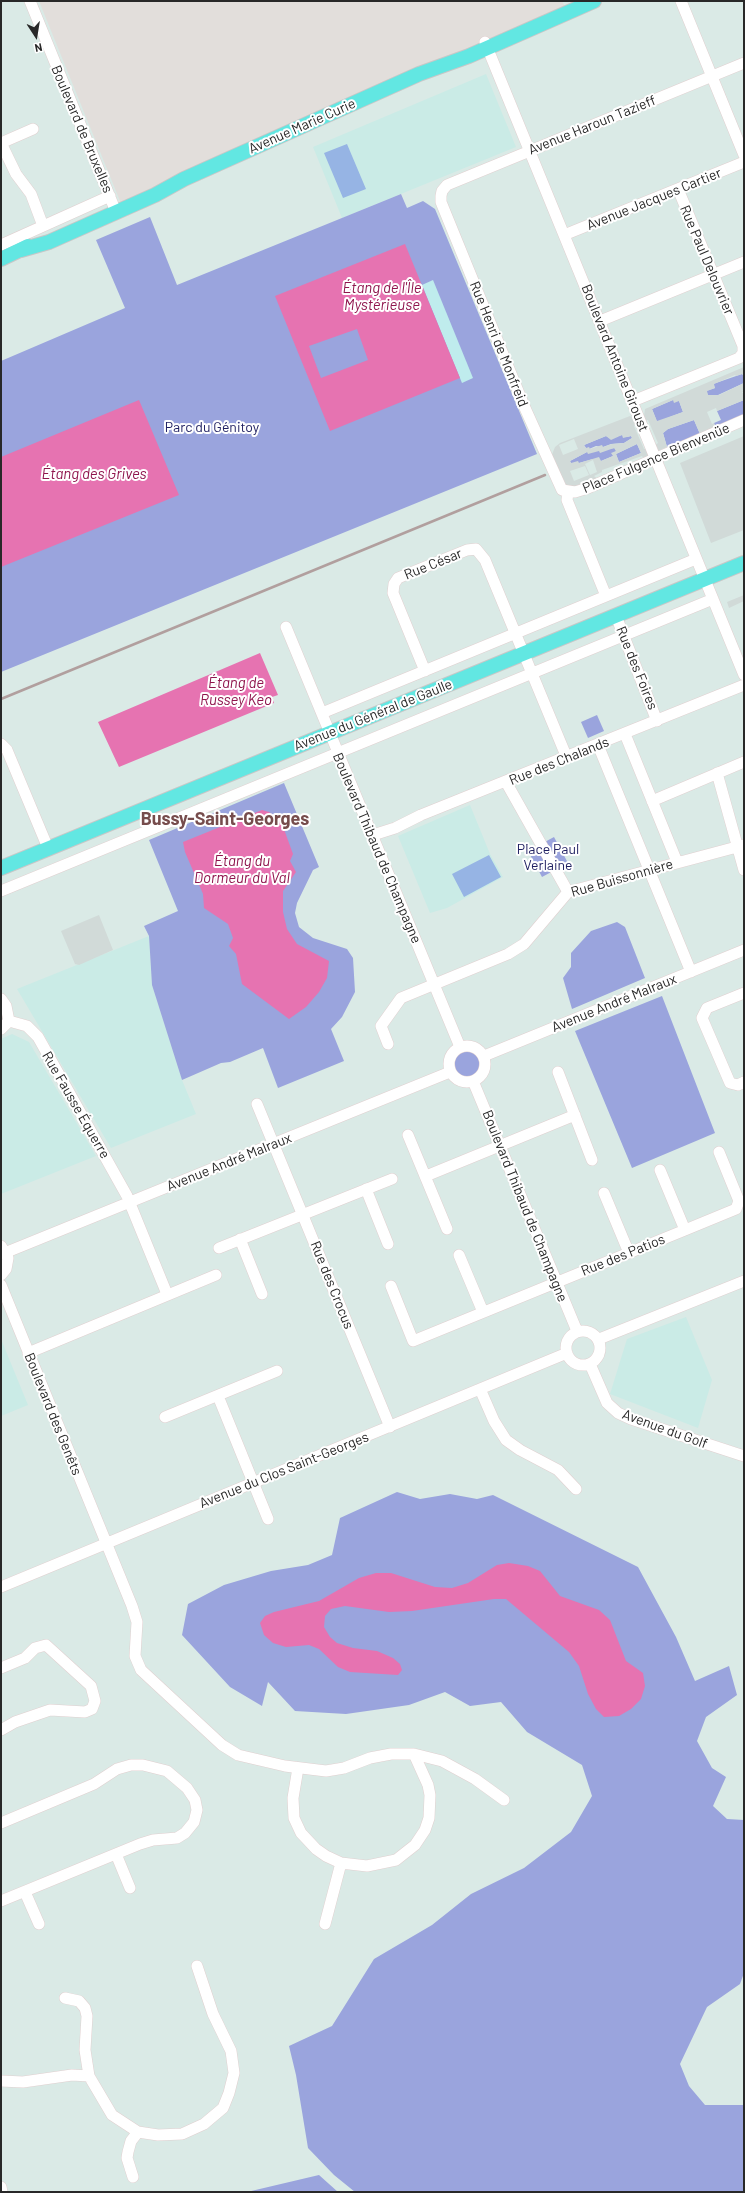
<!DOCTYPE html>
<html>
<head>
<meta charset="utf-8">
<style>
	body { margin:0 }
	#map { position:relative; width:745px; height:2193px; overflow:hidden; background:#daeae6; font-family:Barlow,sans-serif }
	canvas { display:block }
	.frame { position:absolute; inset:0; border:2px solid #282828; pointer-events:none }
	.north { position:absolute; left:16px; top:16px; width:40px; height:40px; -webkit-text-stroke:3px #fff; paint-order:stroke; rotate:168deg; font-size:11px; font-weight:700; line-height:16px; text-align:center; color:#282828 }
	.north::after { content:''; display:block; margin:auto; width:14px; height:18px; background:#282828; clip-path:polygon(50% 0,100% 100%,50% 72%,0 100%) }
</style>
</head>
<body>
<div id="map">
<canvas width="745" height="2193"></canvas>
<div class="frame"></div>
<div class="north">N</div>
</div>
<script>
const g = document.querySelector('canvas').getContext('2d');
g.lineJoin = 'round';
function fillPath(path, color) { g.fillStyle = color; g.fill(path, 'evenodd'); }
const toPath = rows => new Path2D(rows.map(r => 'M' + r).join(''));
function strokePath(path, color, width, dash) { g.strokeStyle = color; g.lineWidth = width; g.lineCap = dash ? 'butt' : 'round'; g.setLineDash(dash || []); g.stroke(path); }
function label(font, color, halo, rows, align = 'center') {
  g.font = font + ' Barlow,sans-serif'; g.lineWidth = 4; g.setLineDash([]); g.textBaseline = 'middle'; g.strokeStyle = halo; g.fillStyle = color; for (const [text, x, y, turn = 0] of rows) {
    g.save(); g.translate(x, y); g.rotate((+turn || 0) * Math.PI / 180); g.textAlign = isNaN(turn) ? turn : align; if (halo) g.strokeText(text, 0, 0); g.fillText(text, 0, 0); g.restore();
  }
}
fillPath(toPath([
	[39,1,562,1,566,9,122,206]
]), '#e2dedb');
fillPath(toPath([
	[486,74,516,147,342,218,313,147],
	[470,805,490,854,503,877,447,908,430,913,398,836],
	[149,936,152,985,182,1080,196,1114,111,1148,17,989],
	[12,1034,29,1042,96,1156,1,1194,1,1039],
	[686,1317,712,1380,698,1428,610,1394,627,1339],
	[1,1339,28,1405,1,1416]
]), '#caebe6');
fillPath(toPath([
	[401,194,407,208,423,201,435,209,537,454,1,672,1,361,125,308,96,240,150,217,177,285],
	[742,374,744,376,744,383,718,395,708,395,706,391,715,388,713,384],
	[673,400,679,401,683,412,657,422,652,409],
	[744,400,744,415,716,428,714,423,721,420,717,411],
	[694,420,700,434,667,447,663,433,668,429],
	[622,435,627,437,631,436,632,438,624,443,611,444,603,447,596,446,589,449,586,448,584,445,606,436,610,438],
	[637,444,641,453,619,462,616,454],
	[615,448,616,451,613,456,601,461,593,459,579,463,571,463,570,461,587,452],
	[597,715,604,731,588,738,581,722],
	[284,783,319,867,313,870,297,903,295,913,299,927,313,938,347,949,353,958,355,992,342,1017,331,1029,344,1061,278,1088,263,1048,230,1062,221,1063,182,1080,152,985,149,936,144,926,178,911,149,840],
	[554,837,568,863,542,877,528,851],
	[617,922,625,927,645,978,572,1009,563,978,571,967,571,953,591,931],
	[662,996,715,1133,632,1168,575,1031],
	'454 1064a13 13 0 1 1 26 0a13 13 0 1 1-26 0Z',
	[397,1492,420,1499,450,1494,477,1499,493,1495,638,1567,676,1637,695,1681,729,1666,737,1695,706,1717,697,1741,712,1768,726,1777,713,1806,727,1819,744,1820,744,1973,740,1984,707,2007,680,2064,689,2086,705,2105,744,2105,744,2192,355,2192,334,2175,308,2148,296,2075,289,2046,332,2026,374,1959,432,1925,471,1894,524,1868,571,1832,592,1796,582,1765,527,1732,501,1702,470,1706,445,1692,409,1705,346,1714,295,1711,268,1682,262,1706,230,1687,182,1635,188,1604,224,1585,271,1571,308,1565,332,1555,340,1518],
	[319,2175,338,2192,247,2192]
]), '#9aa4dd');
fillPath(toPath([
	[433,280,473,378,462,383,422,285]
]), '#bfeced');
fillPath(toPath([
	[347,144,366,189,343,198,324,153],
	[489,855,501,877,464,897,452,874]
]), '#96b4e4');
fillPath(toPath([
	[744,367,744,376,742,374,736,376,735,375,714,384,715,388,707,391,708,395,719,395,744,383,744,389,741,391,744,390,742,393,744,393,744,400,717,411,716,408,707,412,712,424,714,423,716,428,700,434,694,420,668,429,663,433,667,447,658,451,655,445,658,443,648,420,645,421,644,416,645,409],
	[673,400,674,403,679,401,683,412,657,421,652,409],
	[630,416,634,419,637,424,634,426,644,449,647,448,649,455,645,461,642,456,602,470,602,472,594,476,599,480,578,487,565,486,551,457,555,447,560,443],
	[622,435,623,438,631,436,632,438,624,443,612,444,603,447,602,445,590,449,589,447,586,448,584,445,606,436,611,440],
	[574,439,578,449,563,455,559,445],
	[637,444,641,453,619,462,616,454],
	[614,448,616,451,611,453,613,456,601,461,599,457,579,463,578,461,571,463,570,461,587,452,588,454,599,451,600,453],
	[593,460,597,472,590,475,585,464],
	[585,466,589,475,574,481,570,471],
	[744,436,744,530,711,543,680,463],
	[744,595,744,601,729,608,727,602],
	[99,915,113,950,79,965,75,964,61,931]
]), '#d1dad8');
fillPath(toPath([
	[405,244,460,378,330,431,275,296],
	[357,329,368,360,321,378,309,346],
	[139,400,179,495,1,567,1,457],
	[260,653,278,695,272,697,274,703,119,767,98,722],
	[262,810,269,812,281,821,293,854,290,861,296,872,283,891,283,912,287,929,297,944,329,961,327,978,319,992,306,1007,289,1019,242,984,236,954,229,946,233,938,228,924,204,908,203,894,185,852,183,842],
	[509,1563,528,1566,540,1571,560,1596,599,1610,610,1620,626,1661,643,1673,645,1686,641,1699,631,1709,619,1716,604,1717,596,1709,588,1694,579,1666,569,1652,506,1599,494,1599,412,1611,389,1612,345,1606,331,1609,325,1616,324,1627,330,1637,337,1643,353,1648,377,1651,393,1658,400,1664,402,1670,398,1675,350,1672,338,1667,319,1649,309,1645,286,1647,273,1643,264,1635,260,1623,265,1616,274,1612,319,1601,359,1578,376,1573,391,1573,435,1587,452,1588,468,1583,497,1565]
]), '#e673b1');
const minor = toPath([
	[30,1,116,212],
	[681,1,744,155],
	[485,42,744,675],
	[744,63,447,185,442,191,441,196,441,202,525,408,562,490,575,492,588,488,744,420],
	[33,129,1,143,16,174,31,194,43,226],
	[564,235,744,162],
	[1,245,110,196],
	[600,321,744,262],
	[633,401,739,358,743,353,743,346,678,189],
	[568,492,567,500,606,596],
	[616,616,657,721],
	[286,627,460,1047],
	[425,671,393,593,394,584,398,578,467,550,476,549,485,560,567,758],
	[322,713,696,559],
	[625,734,677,862],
	[1,744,7,750,48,848],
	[598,745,691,972],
	[717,773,744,870],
	[506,782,568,892],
	[652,801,744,762],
	[373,835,395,828,421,815,744,685],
	[1,891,713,599],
	[744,993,707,1008,702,1018,730,1083,738,1085,744,1082],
	[1,999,6,1006,9,1021,1,1029],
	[9,1021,27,1026,38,1037,127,1196,167,1294],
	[388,1044,381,1026,401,998,508,954,524,944,568,892,744,845],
	'449 1064a18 18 0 1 1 36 0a18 18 0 1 1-36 0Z',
	[484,1056,744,950],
	[558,1072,592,1160],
	[473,1081,577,1331],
	[257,1104,390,1427],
	[408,1135,447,1229],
	[660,1170,685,1230],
	[426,1176,575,1115],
	[366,1189,388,1244],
	[604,1193,629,1253],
	[240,1239,262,1294],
	[1,1246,8,1258,6,1269,1,1275],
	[219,1248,392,1179],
	[7,1252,450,1072],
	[459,1255,483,1312],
	[1,1285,132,1606,137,1622,135,1656,141,1670,222,1745,238,1755,285,1766,326,1771,344,1768,370,1758,391,1754,414,1754,442,1761,475,1779,504,1800],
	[391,1286,413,1341,685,1230,736,1209,739,1201,719,1152],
	'566 1348a17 17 0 1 1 34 0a17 17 0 1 1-34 0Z',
	[599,1339,744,1281],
	[28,1353,216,1275],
	[590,1364,607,1403,618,1413,631,1419,744,1456],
	[480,1389,494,1421,506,1440,520,1450,558,1470,576,1489],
	[218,1396,268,1519],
	[165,1417,277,1371],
	[1,1587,567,1353],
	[1,1668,25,1658,35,1648,46,1645,91,1686,95,1701,92,1709,85,1712,50,1710,15,1722,1,1730],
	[298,1768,293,1798,294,1818,301,1833,316,1849,326,1856,341,1863,367,1866,396,1860,415,1845,425,1830,429,1818,430,1795,428,1785,414,1754],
	[1,1823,94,1784,117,1769,131,1765,143,1765,167,1771,187,1788,195,1800,197,1810,194,1822,185,1833,177,1838,153,1840,140,1844,1,1901],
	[116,1854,130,1888],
	[25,1892,39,1924],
	[325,1924,341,1863],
	[65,1998,79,2001,85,2008,87,2016,85,2050,89,2076],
	[1,2081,23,2082,72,2075,89,2076,112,2115,138,2132,158,2135,182,2134,204,2124,223,2108,229,2093,234,2073,231,2051,213,2014,197,1966],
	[133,2177,127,2158,128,2152,131,2141,138,2132],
	[1,2187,2,2192]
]);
const major = toPath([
	[21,250,49,242,155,195,184,179,419,74,469,56,594,1],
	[1,259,28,246],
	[1,868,744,563]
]);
strokePath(minor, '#e0d0d0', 12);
strokePath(major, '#c7c7c7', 16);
strokePath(minor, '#fff', 11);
strokePath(major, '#62e7e2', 14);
strokePath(toPath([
	[1,699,545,475]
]), '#b19f9e', 2.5);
label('14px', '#282828', '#fff', [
	["Avenue Haroun Tazieff",592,125,-22],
	["Avenue Marie Curie",302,126,-24],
	["Boulevard de Bruxelles",82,129,67],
	["Avenue Jacques Cartier",654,199,-22],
	["Rue Paul Delouvrier",707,260,67],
	["Rue Henri de Monfreid",499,344,68],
	["Boulevard Antoine Giroust",615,358,68],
	["Place Fulgence Bienvenüe",656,458,-23],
	["Rue César",433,564,-22],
	["Rue des Foires",637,668,68],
	["Avenue du Général de Gaulle",373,715,-22],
	["Rue des Chalands",559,761,-22],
	["Boulevard Thibaud de Champagne",377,848,67],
	["Rue Buissonnière",622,878,-16],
	["Avenue André Malraux",614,1003,-22],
	["Rue Fausse Équerre",76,1105,60],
	["Avenue André Malraux",229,1162,-22],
	["Boulevard Thibaud de Champagne",525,1206,68],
	["Rue des Patios",623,1255,-22],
	["Rue des Crocus",332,1285,68],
	["Boulevard des Genêts",53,1414,68],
	["Avenue du Golf",665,1429,20],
	["Avenue du Clos Saint-Georges",284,1470,-22]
]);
label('14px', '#1e1e60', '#fff', [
	["Parc du Génitoy",212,427],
	["Place Paul",548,849],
	["Verlaine",548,865]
]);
label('italic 15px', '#8f154d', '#fff', [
	["Étang de l'Île",382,288],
	["Mystérieuse",382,305],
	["Étang des Grives",94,474],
	["Étang de",236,683],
	["Russey Keo",236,700],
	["Étang du",242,861],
	["Dormeur du Val",242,878]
]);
label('bold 18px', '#764c4c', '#fff', [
	["Bussy-Saint-Georges",225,819]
]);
</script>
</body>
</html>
